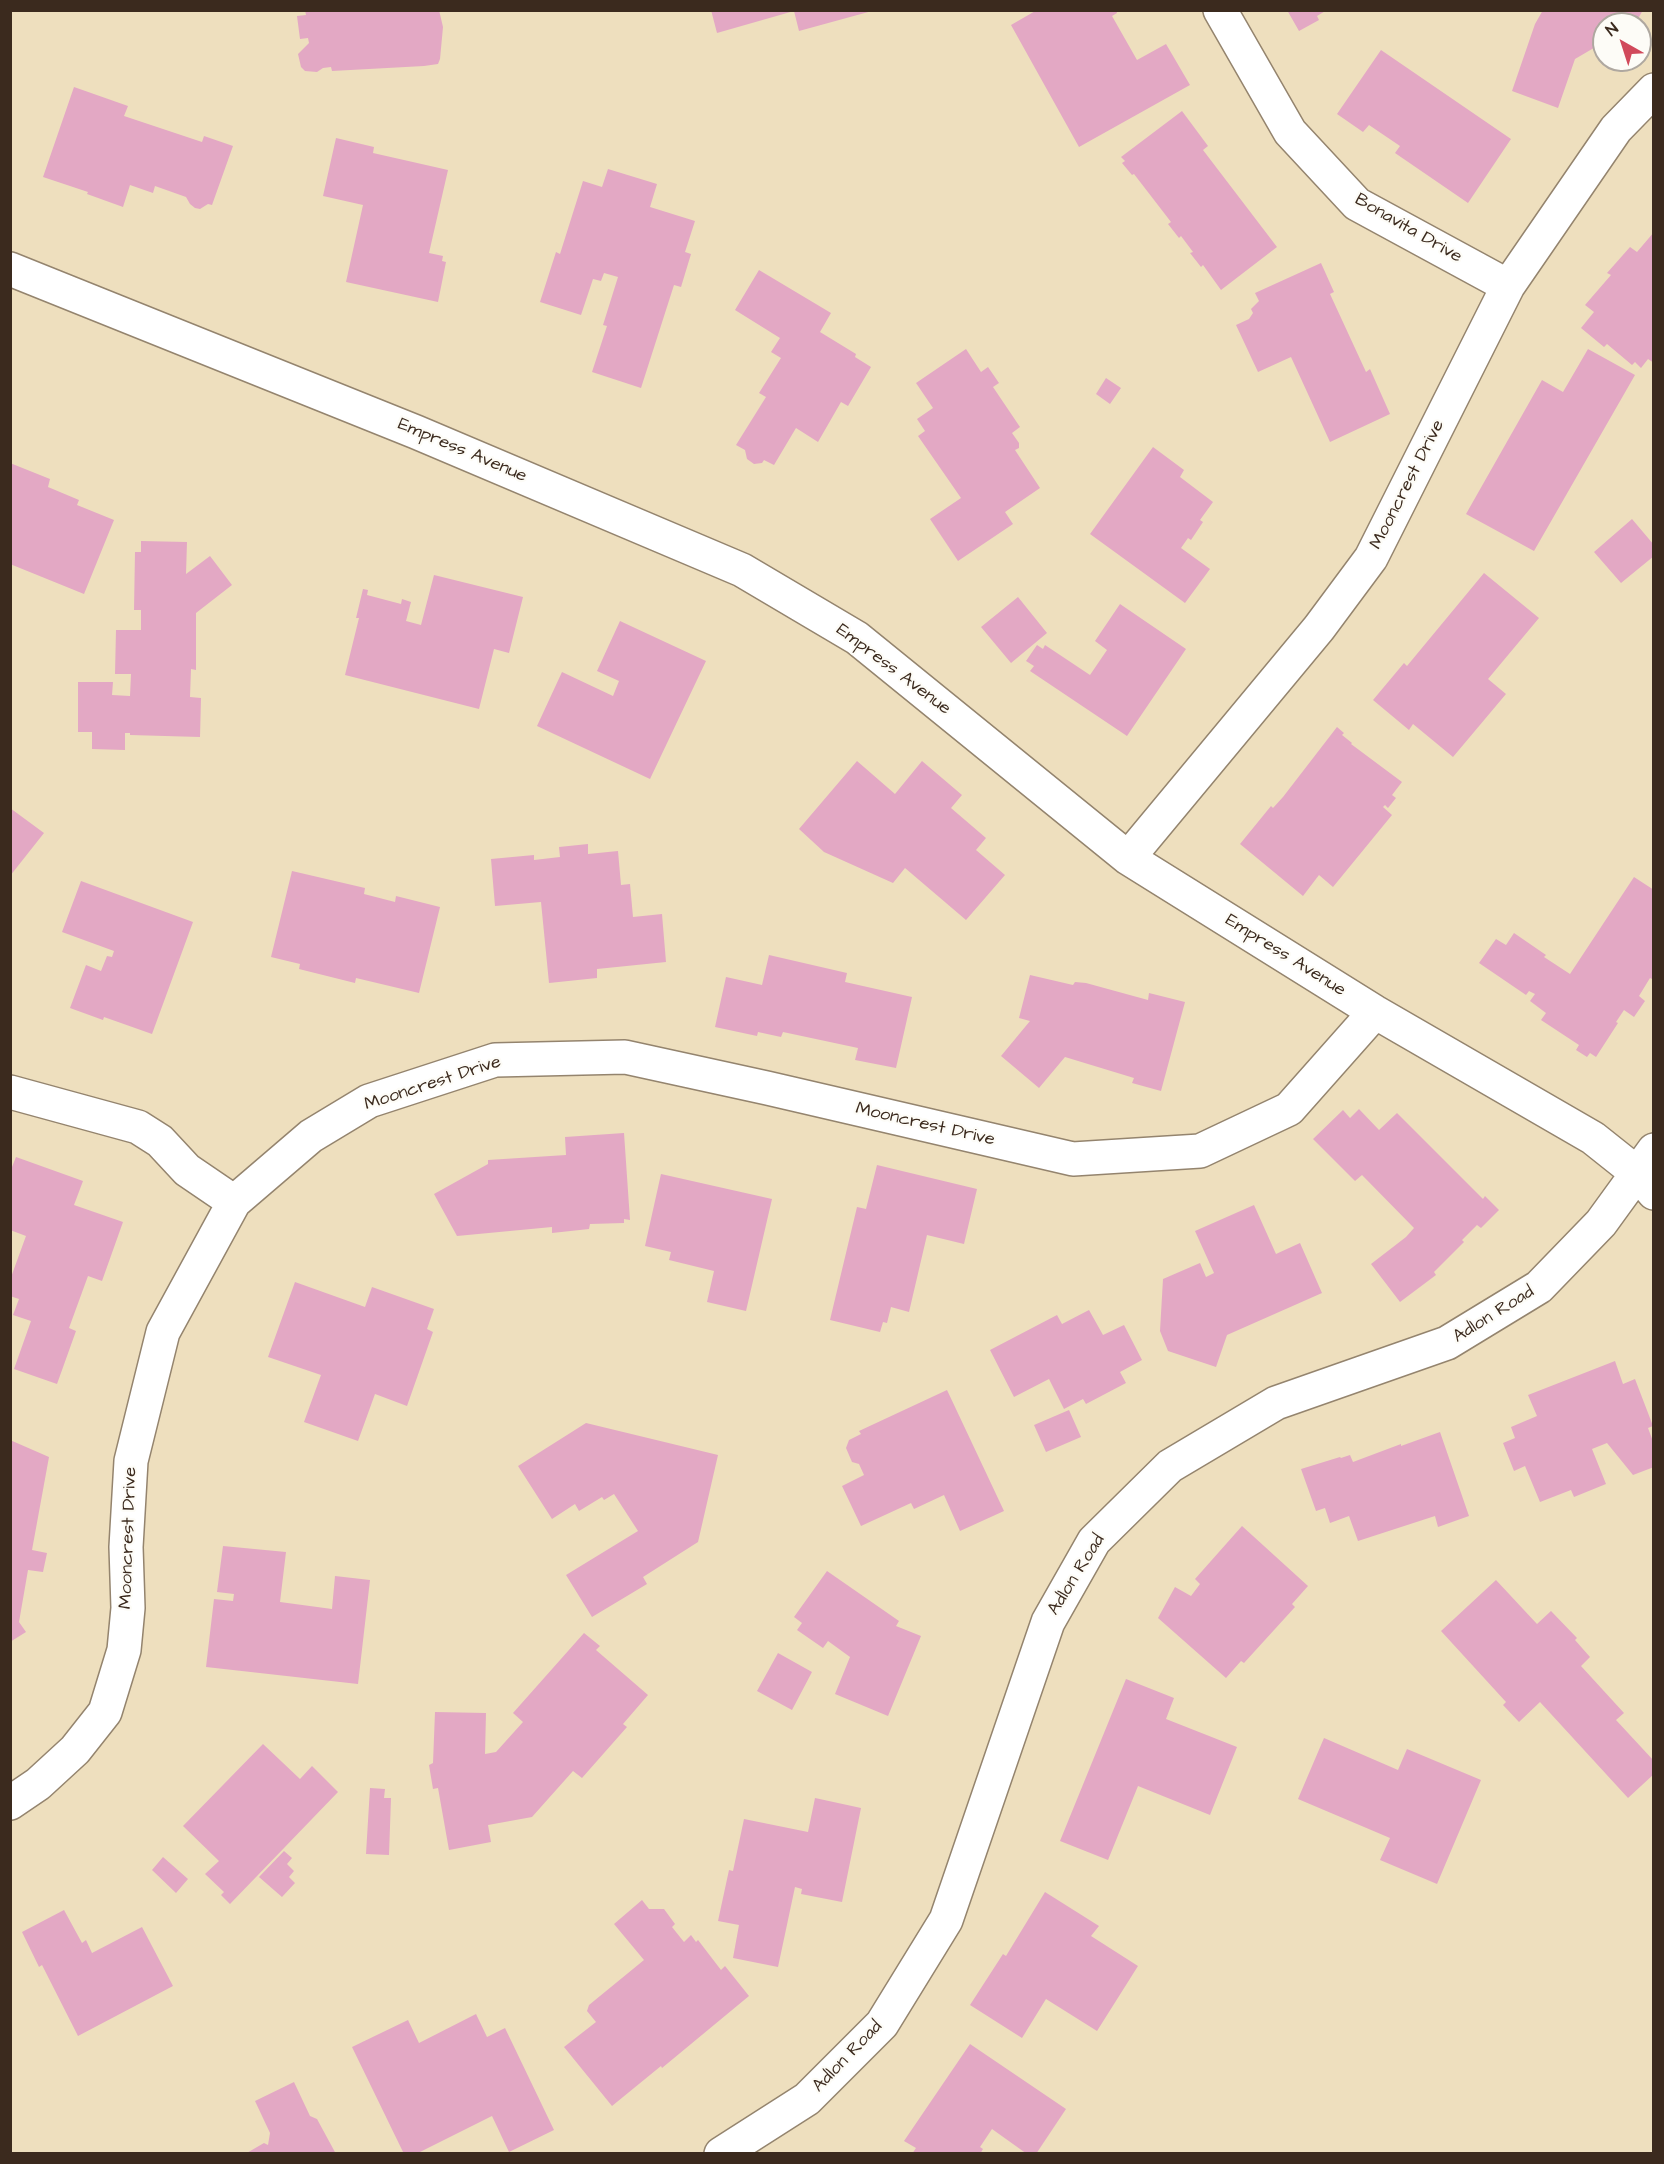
<!DOCTYPE html>
<html>
<head>
<meta charset="utf-8">
<style>
	body { margin:0 }
	#map { position:relative; width:1664px; height:2164px; overflow:hidden; background:#eedfbe; font-family:"Architects Daughter",sans-serif }
	canvas { display:block }
	.frame { position:absolute; inset:0; border:12px solid #3b2a1e; pointer-events:none }
	.north { position:absolute; left:1592px; top:12px; width:60px; height:60px; box-sizing:border-box; background:#fdfcf7; border:2px solid #afa8a0; border-radius:50%; rotate:321deg; font-size:16px; font-weight:700; line-height:24px; text-align:center; color:#3b2a1e }
	.north::after { content:''; display:block; margin:auto; width:21px; height:27px; background:#d1495b; clip-path:polygon(50% 0,100% 100%,50% 72%,0 100%) }
</style>
</head>
<body>
<div id="map">
<canvas width="1664" height="2164"></canvas>
<div class="frame"></div>
<div class="north">N</div>
</div>
<script>
const g = document.querySelector('canvas').getContext('2d');
g.lineJoin = 'round';
function fillPath(path, color) { g.fillStyle = color; g.fill(path, 'evenodd'); }
const toPath = rows => new Path2D(rows.map(r => 'M' + r).join(''));
function strokePath(path, color, width, dash) { g.strokeStyle = color; g.lineWidth = width; g.lineCap = dash ? 'butt' : 'round'; g.setLineDash(dash || []); g.stroke(path); }
function label(font, color, halo, rows, align = 'center') {
  g.font = font + ' "Architects Daughter",sans-serif'; g.lineWidth = 4.5; g.setLineDash([]); g.textBaseline = 'middle'; g.strokeStyle = halo; g.fillStyle = color; for (const [text, x, y, turn = 0] of rows) {
    g.save(); g.translate(x, y); g.rotate((+turn || 0) * Math.PI / 180); g.textAlign = isNaN(turn) ? turn : align; if (halo) g.strokeText(text, 0, 0); g.fillText(text, 0, 0); g.restore();
  }
}
fillPath(toPath([
	[305,10,439,10,443,27,440,59,438,64,424,66,332,71,331,67,323,68,317,72,305,71,301,67,298,54,309,43,308,38,300,39,297,16,306,15],
	[711,10,872,10,872,11,799,31,794,11,717,33],
	[1037,10,1116,10,1117,13,1112,16,1137,60,1166,44,1190,85,1079,147,1011,25],
	[1287,10,1327,10,1317,16,1319,20,1299,31],
	[1543,10,1643,10,1635,24,1625,24,1620,21,1619,24,1604,24,1604,42,1575,59,1558,108,1512,91,1535,24],
	[1381,50,1511,139,1468,203,1395,153,1400,146,1369,125,1363,132,1337,114],
	[74,87,128,106,124,116,202,142,204,136,233,146,212,205,208,204,200,209,195,208,190,204,186,197,155,186,153,193,130,185,123,207,87,194,88,192,43,177],
	[1182,111,1208,146,1203,150,1277,247,1221,290,1203,265,1201,267,1190,253,1193,252,1181,236,1179,238,1168,224,1171,222,1134,174,1132,175,1122,163,1125,161,1121,157],
	[336,138,374,147,373,153,448,170,429,253,443,256,442,261,446,262,438,302,346,282,363,205,323,196],
	[608,169,657,184,650,207,695,221,685,252,691,254,681,287,674,285,641,388,592,372,607,326,603,325,618,277,604,273,601,281,593,279,581,315,540,302,556,252,560,254,583,181,602,187],
	[1654,232,1654,363,1648,359,1641,368,1635,362,1632,365,1607,344,1604,347,1581,328,1594,312,1585,305,1611,275,1607,273,1630,247,1637,252],
	[1321,263,1334,292,1330,294,1366,372,1370,369,1390,414,1330,442,1291,357,1258,372,1236,325,1249,319,1253,313,1251,309,1259,301,1255,293],
	[759,270,831,313,820,332,856,354,855,357,871,367,848,406,841,402,818,442,796,428,774,465,764,460,762,463,754,464,747,459,745,450,736,445,766,397,759,393,781,358,771,352,780,338,735,310],
	[966,349,981,372,988,367,999,383,993,387,1020,427,1012,433,1019,443,1019,448,1015,450,1040,488,1005,512,1013,524,958,561,930,519,961,498,918,436,925,431,917,419,933,408,916,383],
	[1588,349,1635,375,1534,551,1466,514,1542,380,1563,392],
	[1106,378,1121,388,1110,404,1096,394],
	[1153,447,1184,470,1180,477,1213,502,1200,520,1203,522,1191,540,1188,538,1181,548,1210,569,1185,603,1090,534],
	[10,463,50,479,48,487,79,500,77,505,114,520,84,594,10,564],
	[1632,519,1654,545,1654,556,1621,583,1594,552],
	[141,541,187,542,186,574,210,556,232,585,196,613,196,670,191,669,190,697,201,698,200,737,130,735,130,733,125,733,125,750,92,749,92,732,78,732,78,682,113,682,112,695,130,696,131,674,115,674,116,630,141,630,141,610,134,610,135,552,141,552],
	[1484,573,1539,618,1488,679,1506,694,1453,757,1413,724,1409,730,1373,700,1404,663,1407,666],
	[434,575,523,597,509,653,494,649,479,709,345,675,359,618,356,618,363,589,368,590,367,595,401,604,402,599,411,602,406,621,421,625],
	[1018,597,1047,633,1011,663,981,627],
	[1120,604,1186,649,1127,736,1030,671,1034,666,1026,661,1037,645,1043,649,1045,645,1090,675,1107,650,1095,641],
	[620,621,706,661,650,779,537,726,562,672,613,696,619,681,597,671],
	[1337,727,1344,733,1342,735,1352,743,1351,744,1402,782,1392,795,1396,798,1388,808,1385,805,1383,807,1392,815,1333,887,1319,875,1303,896,1240,844,1271,806,1273,808,1283,797],
	[857,761,895,794,922,761,962,795,951,808,986,838,976,850,1005,875,966,920,905,868,893,883,824,852,799,829],
	[10,808,44,833,10,876],
	[588,844,588,854,618,851,621,885,630,884,633,917,662,914,666,962,597,969,597,978,549,983,541,902,495,906,491,859,534,855,534,860,560,857,559,847],
	[292,871,365,888,364,894,395,902,396,896,440,907,419,993,356,978,355,983,299,969,300,964,271,957],
	[1634,877,1654,890,1654,980,1650,978,1639,996,1645,1001,1634,1017,1624,1010,1616,1022,1618,1023,1596,1057,1590,1053,1587,1057,1576,1050,1579,1045,1541,1020,1546,1013,1530,1001,1535,994,1529,991,1526,995,1479,963,1496,939,1506,945,1514,933,1546,955,1544,957,1570,974],
	[81,881,193,922,152,1034,104,1017,103,1020,70,1008,86,965,101,971,107,956,112,957,114,951,62,932],
	[769,955,847,973,845,982,912,997,896,1068,855,1060,858,1048,783,1032,781,1037,758,1032,757,1036,715,1027,726,977,762,985],
	[1030,975,1073,985,1075,982,1086,983,1148,1000,1149,993,1185,1002,1161,1091,1132,1083,1134,1078,1065,1057,1039,1088,1001,1056,1030,1021,1019,1018],
	[1359,1109,1379,1130,1397,1113,1483,1199,1485,1196,1499,1210,1481,1228,1477,1225,1462,1240,1464,1242,1434,1272,1436,1275,1400,1302,1371,1264,1406,1237,1414,1228,1362,1175,1355,1181,1313,1139,1343,1110,1350,1118],
	[624,1133,630,1220,624,1219,624,1223,590,1224,589,1229,552,1233,552,1227,457,1236,434,1194,488,1164,488,1160,566,1155,565,1137],
	[16,1157,83,1181,74,1205,123,1222,102,1281,88,1276,69,1328,76,1331,57,1384,14,1369,31,1321,13,1315,19,1299,10,1296,10,1280,26,1236,10,1230,10,1172],
	[877,1165,977,1189,964,1244,927,1235,909,1312,891,1307,887,1323,883,1322,880,1332,830,1320,857,1207,866,1209],
	[661,1174,772,1199,746,1311,707,1302,714,1271,669,1260,671,1252,645,1246],
	[1254,1205,1276,1254,1300,1243,1322,1293,1227,1335,1216,1367,1168,1351,1160,1331,1163,1279,1200,1263,1206,1277,1214,1273,1195,1231],
	[295,1282,365,1307,372,1287,434,1309,427,1329,433,1332,407,1406,375,1394,358,1441,304,1422,321,1375,268,1357],
	[1089,1310,1103,1335,1124,1325,1142,1360,1120,1372,1126,1383,1086,1404,1083,1399,1064,1409,1049,1379,1014,1397,990,1350,1057,1315,1062,1324],
	[1615,1361,1623,1384,1635,1379,1653,1426,1648,1428,1654,1444,1654,1467,1633,1475,1607,1443,1592,1449,1606,1484,1574,1497,1571,1490,1540,1502,1525,1466,1514,1471,1503,1443,1515,1438,1511,1427,1537,1416,1528,1395],
	[947,1390,1004,1511,960,1531,944,1495,914,1509,911,1503,861,1526,842,1486,864,1475,859,1464,852,1462,846,1448,849,1440,861,1434,859,1431],
	[1069,1410,1081,1437,1046,1452,1034,1425],
	[586,1423,718,1455,698,1542,643,1577,647,1584,592,1617,566,1575,638,1531,614,1494,604,1500,602,1497,579,1511,575,1504,552,1519,518,1466],
	[1440,1432,1469,1516,1438,1527,1435,1516,1358,1541,1349,1516,1330,1523,1325,1508,1316,1511,1301,1469,1340,1457,1341,1458,1350,1455,1353,1462,1401,1444,1401,1446],
	[10,1440,49,1457,32,1550,47,1553,43,1572,28,1570,19,1622,26,1632,10,1642],
	[1242,1526,1308,1586,1292,1604,1295,1607,1244,1663,1241,1661,1226,1678,1158,1618,1175,1587,1191,1596,1200,1584,1195,1579],
	[223,1546,286,1552,280,1602,332,1609,335,1576,370,1580,358,1684,206,1667,214,1599,233,1601,234,1594,217,1592],
	[827,1571,899,1621,896,1626,921,1636,888,1716,835,1694,850,1657,828,1641,823,1648,797,1630,802,1623,794,1617],
	[1496,1580,1537,1624,1551,1611,1577,1638,1575,1640,1590,1657,1581,1666,1624,1713,1616,1720,1654,1761,1654,1774,1628,1798,1540,1702,1519,1722,1503,1705,1506,1702,1441,1631],
	[584,1633,600,1646,596,1650,648,1695,623,1724,627,1727,582,1778,573,1771,532,1817,488,1825,491,1842,449,1850,438,1788,433,1789,429,1765,433,1763,435,1712,486,1713,485,1754,496,1752,523,1722,513,1713],
	[778,1653,812,1672,792,1710,757,1691],
	[1126,1679,1174,1698,1166,1719,1237,1747,1210,1815,1138,1786,1108,1860,1060,1841],
	[1324,1738,1398,1770,1407,1749,1481,1780,1437,1884,1380,1860,1390,1838,1298,1799],
	[263,1744,300,1779,312,1766,338,1792,230,1904,221,1895,224,1892,205,1874,219,1861,183,1826],
	[370,1788,385,1789,384,1798,391,1798,389,1855,366,1854],
	[815,1798,861,1808,842,1902,801,1894,802,1889,795,1887,778,1967,733,1958,739,1925,718,1921,729,1870,733,1871,744,1819,808,1832],
	[284,1851,292,1858,287,1864,294,1871,289,1877,295,1883,282,1897,259,1877],
	[163,1857,188,1879,176,1893,152,1870],
	[1045,1892,1099,1926,1091,1936,1138,1966,1097,2031,1046,1999,1022,2038,970,2005,1003,1954,1006,1956],
	[642,1900,649,1909,664,1909,675,1924,672,1927,684,1942,691,1935,696,1942,698,1940,721,1970,725,1966,749,1996,662,2068,661,2066,612,2106,564,2047,596,2022,587,2011,589,2005,644,1960,614,1924],
	[64,1910,82,1943,86,1940,92,1953,142,1927,173,1986,78,2036,42,1965,39,1967,22,1932],
	[476,2014,487,2037,505,2028,554,2130,509,2152,492,2116,416,2154,404,2154,352,2047,408,2020,419,2043],
	[970,2044,1066,2109,1036,2154,1027,2154,992,2129,980,2147,983,2149,980,2154,912,2154,916,2148,904,2141],
	[294,2082,310,2116,317,2119,336,2154,245,2154,264,2143,268,2145,270,2133,255,2101]
]), '#e3a8c4');
const street = toPath([
	[1220,10,1290,132,1357,204,1508,286],
	[10,269,416,432,742,570,857,638,1128,858,1375,1012,1593,1138,1637,1173,1654,1193],
	[1128,858,1319,628,1371,558,1508,286,1616,129,1654,90],
	[10,1092,138,1127,160,1141,187,1170,234,1202],
	[10,1803,38,1784,75,1750,105,1712,124,1650,128,1608,126,1547,131,1461,163,1332,234,1202,311,1136,369,1101,495,1060,625,1057,767,1088,1073,1159,1200,1151,1289,1109,1375,1012],
	[721,2154,807,2099,882,2024,946,1920,1048,1622,1094,1541,1170,1466,1276,1403,1447,1343,1539,1287,1601,1223,1654,1150]
]);
strokePath(street, '#94846e', 36);
strokePath(street, '#fff', 33);
label('18px', '#3b2a1e', '#fdfcf7', [
	["Bonavita Drive",1408,229,30],
	["Empress Avenue",462,451,23],
	["Mooncrest Drive",1408,485,-63],
	["Empress Avenue",893,670,37],
	["Empress Avenue",1285,956,32],
	["Mooncrest Drive",433,1084,-18],
	["Mooncrest Drive",925,1125,13],
	["Adlon Road",1494,1315,-32],
	["Mooncrest Drive",129,1538,-88],
	["Adlon Road",1077,1575,-58],
	["Adlon Road",848,2057,-46]
]);
</script>
</body>
</html>
